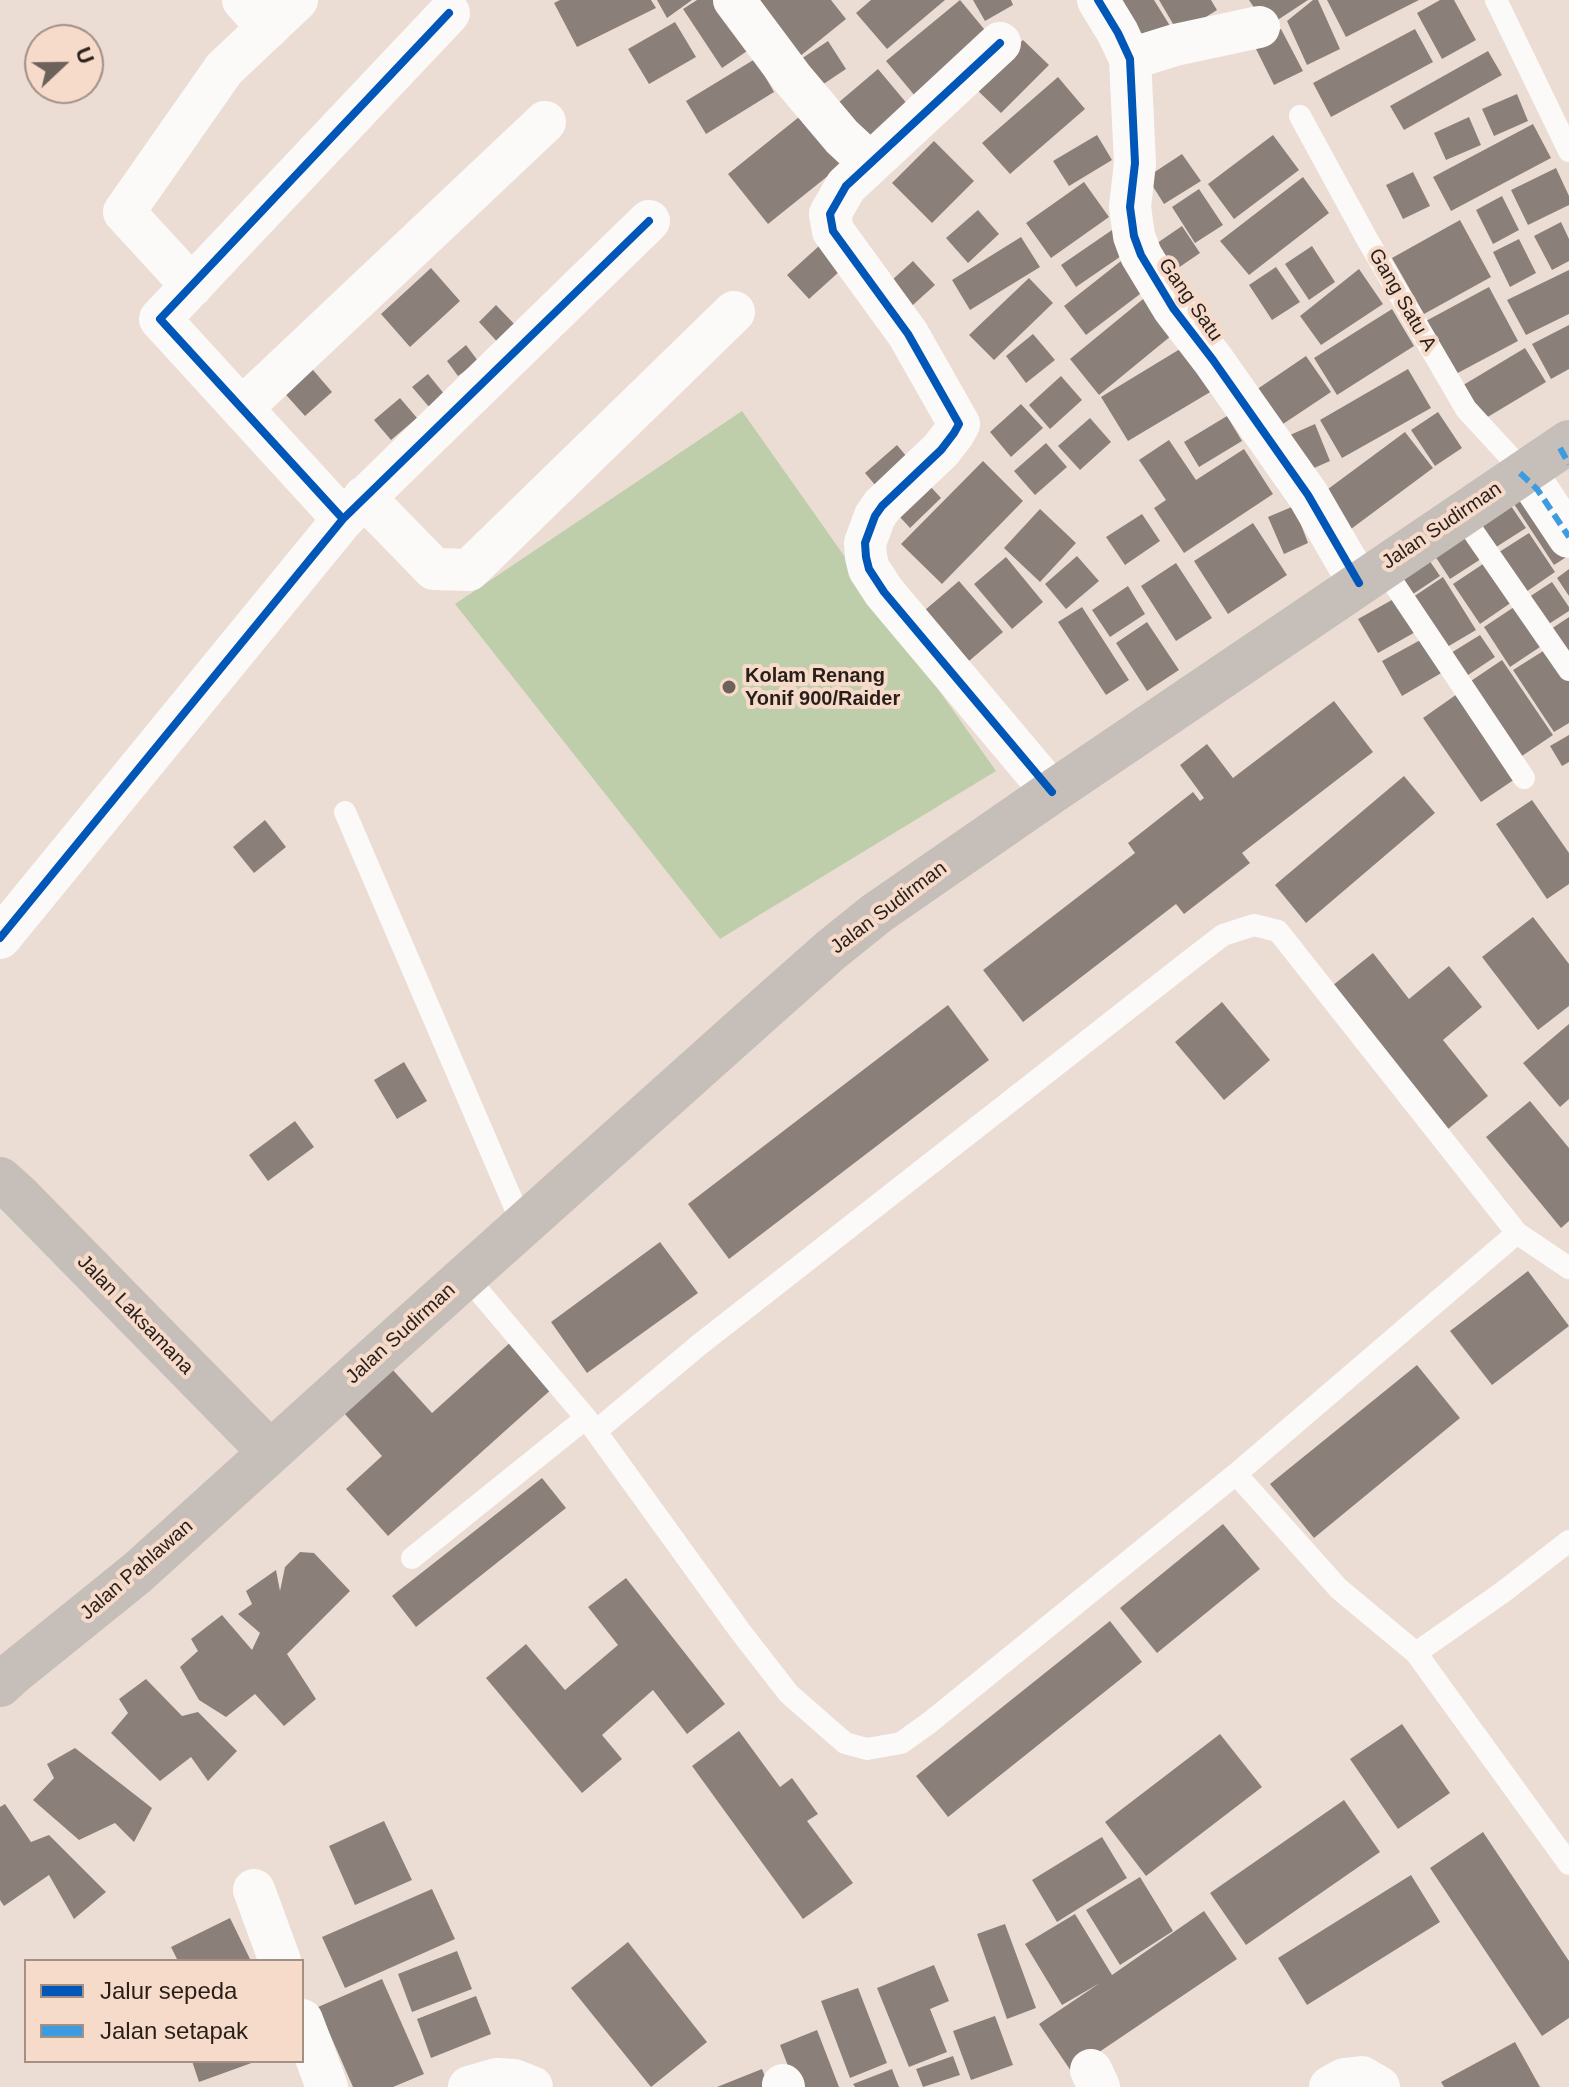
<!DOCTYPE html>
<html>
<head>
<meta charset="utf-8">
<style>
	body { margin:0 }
	#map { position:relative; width:1569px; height:2087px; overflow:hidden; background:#ecddd4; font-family:Helvetica,sans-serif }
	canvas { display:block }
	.legend { position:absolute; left:24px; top:1959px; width:280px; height:104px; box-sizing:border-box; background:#f6daca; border:2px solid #a48f83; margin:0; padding:10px 14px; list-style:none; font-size:24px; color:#291f19 }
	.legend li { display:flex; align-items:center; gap:16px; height:40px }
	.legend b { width:40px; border:2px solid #a48f83 }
	.north { position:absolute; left:24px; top:24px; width:80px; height:80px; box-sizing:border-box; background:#f6daca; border:2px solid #a48f83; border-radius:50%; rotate:68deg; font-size:22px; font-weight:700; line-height:32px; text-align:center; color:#291f19 }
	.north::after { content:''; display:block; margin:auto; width:28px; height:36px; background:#6d625a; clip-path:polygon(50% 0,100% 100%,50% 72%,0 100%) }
</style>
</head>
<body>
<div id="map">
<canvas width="1569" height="2087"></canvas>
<ul class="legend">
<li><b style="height:10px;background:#0057b8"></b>Jalur sepeda</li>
<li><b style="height:10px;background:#3d9bdf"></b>Jalan setapak</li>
</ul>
<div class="north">U</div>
</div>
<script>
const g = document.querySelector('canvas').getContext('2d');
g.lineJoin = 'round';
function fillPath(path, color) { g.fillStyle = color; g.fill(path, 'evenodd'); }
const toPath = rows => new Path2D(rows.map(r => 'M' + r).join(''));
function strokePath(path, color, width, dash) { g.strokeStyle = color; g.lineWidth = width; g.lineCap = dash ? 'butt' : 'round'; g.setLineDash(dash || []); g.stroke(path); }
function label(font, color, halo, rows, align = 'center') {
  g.font = font + ' Helvetica,sans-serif'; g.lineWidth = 8; g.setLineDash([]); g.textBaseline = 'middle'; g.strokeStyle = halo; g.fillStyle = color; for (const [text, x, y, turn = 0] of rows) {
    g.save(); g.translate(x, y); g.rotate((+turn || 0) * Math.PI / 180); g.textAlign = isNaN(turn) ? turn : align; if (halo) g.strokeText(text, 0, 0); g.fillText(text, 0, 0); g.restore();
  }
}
fillPath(toPath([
	[742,411,996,771,720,939,455,604]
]), '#bfceaa');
fillPath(toPath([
	[560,0,651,0,656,8,577,47,554,3],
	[657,0,692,0,667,18],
	[697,0,722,0,753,47,722,68,683,9],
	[749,0,831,0,846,19,794,61],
	[871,0,945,0,887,49,856,13],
	[960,0,994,41,920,102,886,61],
	[973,0,1011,0,1013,5,985,21],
	[1102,0,1154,0,1172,29,1133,52],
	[1159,0,1211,0,1217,10,1179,34],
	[1249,0,1308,0,1267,27],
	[1313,0,1318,0,1340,49,1307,65,1287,21],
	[1327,0,1419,0,1346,37],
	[1440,0,1454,0,1476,40,1442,59,1417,13],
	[675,22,696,57,649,84,628,49],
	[1281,29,1303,71,1274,85,1253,43],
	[1415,29,1433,62,1331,117,1313,83],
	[1023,40,1049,65,1001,113,975,88],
	[828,41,846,69,810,93,792,65],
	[1488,51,1502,75,1404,130,1390,106],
	[755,59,774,92,706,134,686,101],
	[878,69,914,112,875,147,838,103],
	[1058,77,1085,109,1010,174,982,143],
	[1517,94,1528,121,1494,136,1482,109],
	[804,113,844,163,768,224,728,174],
	[1469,117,1481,145,1446,160,1434,133],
	[1533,124,1551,158,1451,211,1433,177],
	[1097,135,1112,160,1069,186,1053,161],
	[1273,135,1299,170,1234,219,1208,184],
	[934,141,974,181,932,223,892,183],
	[1182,154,1201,181,1164,204,1147,177],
	[1556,168,1569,196,1569,205,1528,225,1511,190],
	[1413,172,1430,206,1403,219,1386,185],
	[1303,177,1329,213,1249,275,1220,241],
	[1084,182,1109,217,1051,258,1026,223],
	[1199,189,1223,225,1195,243,1172,207],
	[1502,196,1519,230,1493,244,1476,210],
	[978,210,999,234,968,263,946,238],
	[1460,220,1491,277,1424,314,1392,258],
	[1561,222,1569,239,1569,261,1552,270,1534,236],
	[1182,226,1200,253,1165,277,1147,250],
	[1112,230,1127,252,1076,287,1061,265],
	[1021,237,1040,267,970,310,952,280],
	[1519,239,1536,273,1510,287,1493,252],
	[819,246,840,271,809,299,787,275],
	[1312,246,1335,282,1309,300,1285,264],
	[913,261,935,285,904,313,882,289],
	[1121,261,1144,291,1086,335,1064,306],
	[1276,267,1300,302,1272,320,1249,285],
	[431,268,460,301,410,347,381,314],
	[1359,269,1383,304,1321,345,1300,316],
	[1569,270,1569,314,1526,335,1507,300],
	[1029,278,1053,303,994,360,969,335],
	[1489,287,1518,341,1452,376,1424,322],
	[1148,295,1177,331,1099,395,1070,359],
	[496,305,520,330,502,347,479,322],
	[1392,309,1414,346,1337,395,1314,358],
	[1569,325,1569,369,1551,379,1532,344],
	[1033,334,1055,360,1026,383,1006,356],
	[466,345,478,361,458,376,447,361],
	[1185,346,1212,391,1128,441,1101,397],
	[1525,348,1546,382,1481,421,1460,387],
	[1306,356,1331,392,1277,428,1253,392],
	[307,363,332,392,305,416,279,387],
	[1408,369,1431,408,1342,458,1320,420],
	[428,374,445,395,430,408,412,387],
	[1061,376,1082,400,1050,429,1029,405],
	[400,398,417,418,391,440,374,420],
	[1021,404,1043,428,1011,457,990,432],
	[1438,412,1462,448,1435,466,1411,430],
	[1227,416,1242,441,1199,467,1184,442],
	[1090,418,1111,442,1080,470,1058,446],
	[1315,424,1330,461,1305,472,1290,435],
	[1405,432,1433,468,1351,529,1324,492],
	[1169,440,1196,480,1244,449,1273,494,1184,553,1154,508,1166,500,1139,460],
	[1046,443,1067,467,1035,495,1014,471],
	[897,445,918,470,886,498,865,473],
	[983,461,1023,501,942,584,901,544],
	[919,474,941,498,910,528,888,504],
	[1530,488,1568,556,1554,565,1512,501],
	[1294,506,1308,543,1284,554,1268,517],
	[1511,506,1526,528,1493,549,1478,526],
	[1040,509,1076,543,1040,582,1004,548],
	[1142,514,1160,541,1125,565,1106,537],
	[1253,523,1287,575,1228,614,1194,561],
	[1529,533,1555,572,1523,594,1496,554],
	[1468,535,1484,557,1450,579,1435,556],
	[1425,554,1440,576,1407,598,1391,576],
	[1077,556,1099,581,1066,609,1045,584],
	[1006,557,1043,602,1012,629,974,584],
	[1486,562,1512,602,1480,624,1453,584],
	[1176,563,1212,618,1176,641,1141,586],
	[1569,569,1569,596,1557,578],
	[1443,577,1476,630,1442,650,1410,599],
	[959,581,1003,632,969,661,925,610],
	[1552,582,1569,607,1569,611,1544,627,1526,599],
	[1128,586,1145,614,1110,637,1092,610],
	[1399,596,1419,630,1378,653,1358,619],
	[1517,605,1543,645,1510,667,1484,627],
	[1082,607,1129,680,1106,695,1058,622],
	[1569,617,1569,661,1548,631],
	[1147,622,1179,670,1147,691,1116,643],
	[1480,635,1495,657,1462,679,1446,656],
	[1424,638,1443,672,1402,696,1382,661],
	[1548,648,1569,680,1569,723,1554,732,1513,670],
	[1502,660,1553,735,1516,760,1465,685],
	[1460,692,1518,777,1481,802,1423,718],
	[1334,701,1373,752,1242,853,1250,863,1184,914,1176,904,1023,1022,983,970,1135,853,1128,843,1193,792,1200,801,1204,798,1180,765,1207,744,1233,778],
	[1569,735,1569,762,1562,766,1550,746],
	[1404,776,1435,813,1306,923,1275,885],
	[1532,800,1569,853,1569,884,1547,899,1496,824],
	[265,820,286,847,254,873,233,847],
	[1533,917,1569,964,1569,1006,1538,1030,1482,957],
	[1373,953,1409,999,1449,966,1482,1007,1443,1040,1488,1096,1448,1129,1332,986],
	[1222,1002,1270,1060,1224,1100,1175,1042],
	[948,1005,989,1060,729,1259,688,1204],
	[1569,1024,1569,1099,1560,1107,1523,1063],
	[404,1062,427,1101,397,1119,374,1080],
	[1530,1101,1569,1148,1569,1221,1561,1228,1486,1137],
	[295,1121,314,1147,268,1181,249,1155],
	[660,1242,698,1293,587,1373,551,1322],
	[1528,1271,1569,1326,1492,1385,1450,1331],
	[513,1340,554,1387,388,1536,346,1489,382,1456,344,1413,392,1369,432,1413],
	[1417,1365,1460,1418,1314,1538,1270,1484],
	[542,1478,566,1508,416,1627,392,1596],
	[1223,1524,1260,1569,1157,1653,1120,1608],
	[300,1552,314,1553,350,1591,287,1654,316,1699,284,1726,255,1694,226,1717,199,1700,180,1667,198,1651,191,1639,222,1615,252,1650,260,1633,238,1614,252,1604,246,1591,276,1570,280,1591,285,1567],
	[626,1578,725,1704,687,1734,653,1690,602,1735,622,1759,582,1793,486,1678,526,1644,565,1690,618,1645,588,1607],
	[1110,1621,1142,1662,948,1817,916,1776],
	[146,1679,182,1716,198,1712,237,1751,208,1781,191,1757,160,1781,111,1733,128,1713,119,1699],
	[1402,1724,1450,1793,1398,1829,1350,1759],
	[739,1731,780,1787,792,1778,818,1814,807,1821,853,1883,803,1919,692,1766],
	[1220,1734,1262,1787,1146,1876,1105,1822],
	[75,1748,152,1808,134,1842,115,1823,79,1840,33,1800,54,1778,47,1764],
	[1344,1800,1380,1852,1246,1945,1210,1893],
	[5,1804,31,1842,49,1835,106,1892,74,1919,49,1875,4,1906,0,1900,0,1807],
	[384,1821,412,1880,355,1905,329,1846],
	[1483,1832,1569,1961,1569,2018,1542,2036,1430,1868],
	[1102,1837,1127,1878,1057,1922,1032,1880],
	[1411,1875,1440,1922,1307,2005,1278,1958],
	[1140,1877,1173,1931,1120,1965,1086,1910],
	[432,1889,455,1939,345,1988,322,1937],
	[1204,1911,1237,1959,1071,2071,1039,2024,1100,1983,1062,2005,1025,1944,1075,1914,1112,1975],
	[230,1918,251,1961,178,1961,171,1947],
	[1005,1924,1036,2008,1007,2019,977,1934],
	[628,1942,707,2042,651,2087,571,1988],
	[457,1951,472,1989,412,2012,398,1974],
	[934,1965,949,2001,930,2009,947,2052,909,2067,877,1988],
	[382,1979,424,2074,393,2087,353,2087,318,2007],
	[858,1988,887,2063,850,2078,821,2001],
	[476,1996,491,2034,431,2058,417,2019],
	[995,2016,1013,2065,971,2080,953,2031],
	[817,2030,839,2087,796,2087,780,2045],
	[1515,2042,1540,2087,1444,2087,1441,2082],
	[953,2056,960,2075,923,2087,916,2069],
	[192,2061,257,2061,199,2082],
	[762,2069,769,2087,717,2087],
	[892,2069,899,2087,855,2087,853,2084]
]), '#8a8079');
strokePath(toPath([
	[1496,0,1569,151],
	[1300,116,1367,239,1466,409,1523,471],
	[1461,514,1569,670],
	[1382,566,1524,778],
	[345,812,523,1226],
	[1517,1233,1569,1268],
	[466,1276,586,1418,740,1631,789,1694,845,1743,867,1749,901,1743,929,1723,1236,1474,1517,1233,1278,931,1254,925,1223,935,1193,958,699,1345,596,1431],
	[1236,1474,1339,1589,1416,1653,1503,1592,1569,1541],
	[412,1558,586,1418],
	[1416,1653,1569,1864]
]), '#fcfaf9', 22);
strokePath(toPath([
	[243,0,268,28],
	[734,0,793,79,842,137,870,163],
	[1098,0,1118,33,1130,59,1135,163,1130,207,1134,236,1141,255,1173,308,1213,360,1308,495,1359,583],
	[1000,43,846,186,830,214,833,231,908,334,959,424,954,433,941,450,882,506,875,516,865,543,866,557,869,569,884,592,1052,792],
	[1130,59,1175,45,1259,27],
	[192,286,124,212,224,69,297,0],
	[242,408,545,122],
	[1520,473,1537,489,1569,537],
	[364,497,434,569,469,570,734,312],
	[343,519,160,319,449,13],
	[0,938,343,519,649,221],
	[254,1890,280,1961],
	[302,2020,327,2087],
	[1091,2070,1099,2087],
	[783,2085,784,2087],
	[469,2087,497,2079,514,2080,532,2087],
	[1330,2087,1344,2079,1362,2077,1379,2087]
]), '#fcfaf9', 42);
strokePath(toPath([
	[0,1179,18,1195,270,1452],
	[0,1685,13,1673,137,1573,369,1363,761,1012,831,950,877,913,1052,792,1569,442]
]), '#c5beb9', 44);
strokePath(toPath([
	[1560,448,1569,464],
	[1520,473,1537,489,1569,537]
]), '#3d9bdf', 6, [12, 6]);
strokePath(toPath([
	[1098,0,1118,33,1130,59,1135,163,1130,207,1134,236,1141,255,1173,308,1213,360,1308,495,1359,583],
	[1000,43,846,186,830,214,833,231,908,334,959,424,954,433,941,450,882,506,875,516,865,543,866,557,869,569,884,592,1052,792],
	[343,519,160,319,449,13],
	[0,938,343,519,649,221]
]), '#0057b8', 8);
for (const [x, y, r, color] of [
	[729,687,8,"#6d625a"]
]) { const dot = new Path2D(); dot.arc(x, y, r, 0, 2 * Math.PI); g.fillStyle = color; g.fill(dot); strokePath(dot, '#f6daca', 3); }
label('20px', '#291f19', '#f6daca', [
	["Gang Satu",1190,300,55],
	["Gang Satu A",1402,300,60],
	["Jalan Sudirman",1442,526,-34],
	["Jalan Sudirman",889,908,-37],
	["Jalan Laksamana",135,1315,46],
	["Jalan Sudirman",401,1334,-42],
	["Jalan Pahlawan",137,1570,-41]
]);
label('bold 20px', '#291f19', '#f6daca', [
	["Kolam Renang",745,676],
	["Yonif 900/Raider",745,699]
], 'left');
</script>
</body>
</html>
